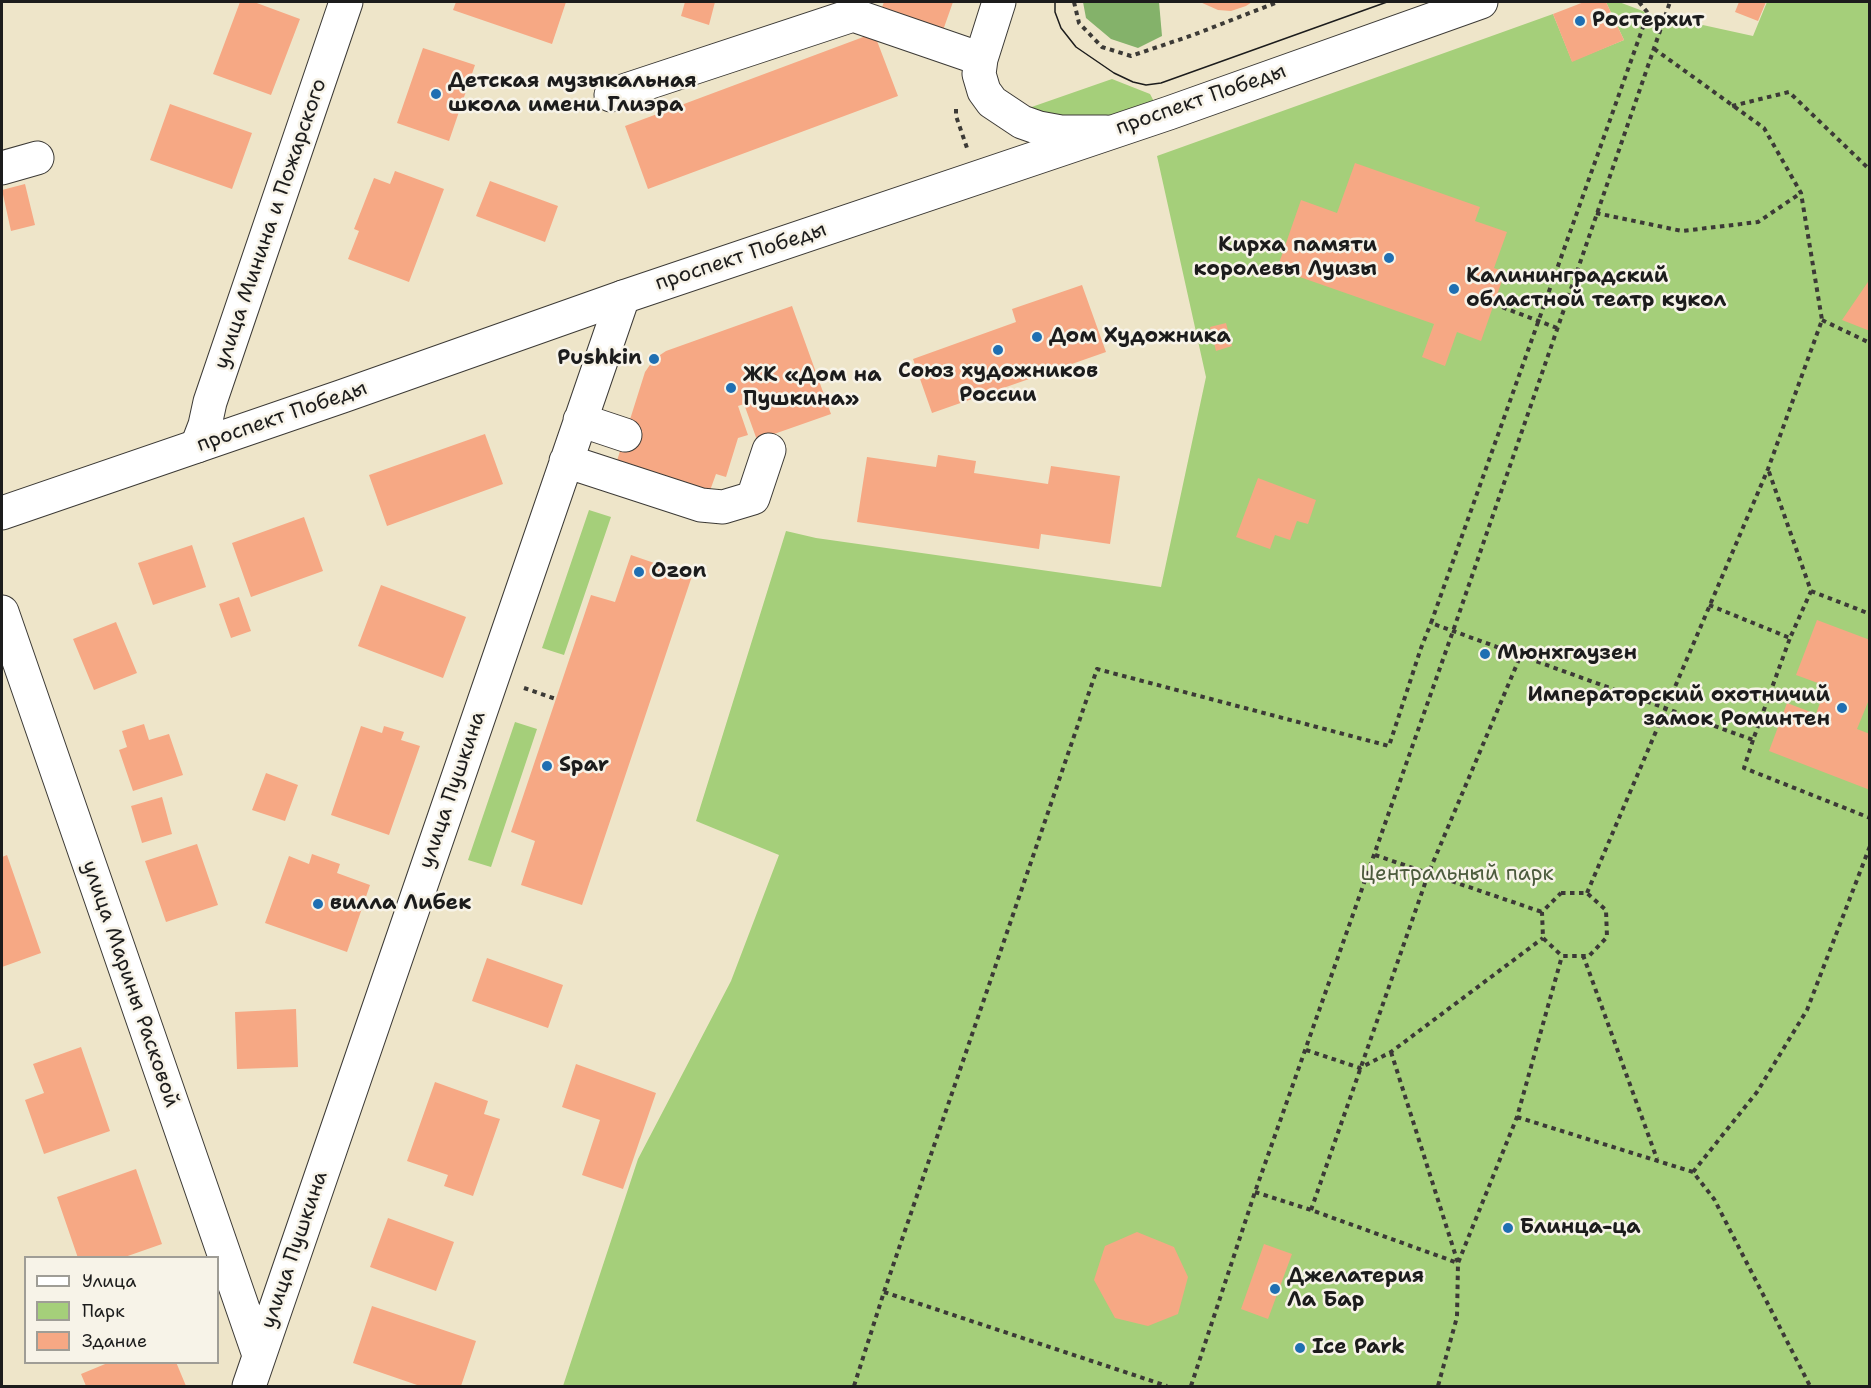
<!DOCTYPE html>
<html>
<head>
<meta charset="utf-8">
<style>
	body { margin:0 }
	#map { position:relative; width:1871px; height:1388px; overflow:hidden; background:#eee5c9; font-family:"Shantell Sans",sans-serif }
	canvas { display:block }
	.frame { position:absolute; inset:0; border:3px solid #1c1c1c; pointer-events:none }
	.legend { position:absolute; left:24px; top:1256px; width:195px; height:108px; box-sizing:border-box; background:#f7f3e8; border:2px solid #9f9d96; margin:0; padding:8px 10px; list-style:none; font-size:18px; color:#1c1c1c }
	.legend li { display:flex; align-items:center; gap:12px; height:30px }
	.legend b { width:30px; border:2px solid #9f9d96 }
</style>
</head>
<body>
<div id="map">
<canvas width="1871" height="1388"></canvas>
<div class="frame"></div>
<ul class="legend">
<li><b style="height:8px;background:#fff"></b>Улица</li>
<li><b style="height:16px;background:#a5cf7a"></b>Парк</li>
<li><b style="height:16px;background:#f6a884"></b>Здание</li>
</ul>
</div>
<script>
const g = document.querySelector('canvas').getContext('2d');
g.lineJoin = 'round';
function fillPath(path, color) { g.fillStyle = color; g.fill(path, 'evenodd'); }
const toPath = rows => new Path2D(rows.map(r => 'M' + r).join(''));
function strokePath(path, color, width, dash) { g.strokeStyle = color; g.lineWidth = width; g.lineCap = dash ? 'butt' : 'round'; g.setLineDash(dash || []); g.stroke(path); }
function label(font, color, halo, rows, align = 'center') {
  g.font = font + ' "Shantell Sans",sans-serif'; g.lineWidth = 5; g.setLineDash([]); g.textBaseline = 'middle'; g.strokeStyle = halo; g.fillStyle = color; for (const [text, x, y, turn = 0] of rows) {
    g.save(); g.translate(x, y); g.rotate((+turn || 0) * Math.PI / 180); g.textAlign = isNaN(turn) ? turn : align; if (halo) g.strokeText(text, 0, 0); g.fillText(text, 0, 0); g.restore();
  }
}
fillPath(toPath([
	[1606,2,1619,2,1648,13,1753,36,1767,2,1869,2,1869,1386,563,1386,638,1159,731,981,779,855,696,821,786,531,816,538,1161,587,1206,377,1157,156,1553,14,1572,61,1624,40],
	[1112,79,1150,94,1158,109,1099,125,1023,110],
	[589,510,611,517,564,655,542,648],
	[515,722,537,729,491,867,468,860]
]), '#a5cf7a');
fillPath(toPath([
	[1083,2,1159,2,1162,36,1138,48,1111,39,1086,18]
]), '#84b26a');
fillPath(toPath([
	[240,2,254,2,300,19,271,95,213,74],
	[456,2,566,2,552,44,453,10],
	[685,2,715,2,709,25,681,16],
	[884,2,953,2,941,36,879,15],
	[1200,2,1252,2,1246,6,1231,11,1218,10],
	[1584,2,1606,2,1624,40,1572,62,1553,14],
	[1739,2,1766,2,1758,21,1735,12],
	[874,33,898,96,648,189,625,126],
	[423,48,475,65,449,141,397,123],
	[170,104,252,133,232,189,150,160],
	[1355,163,1480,207,1475,221,1507,232,1494,268,1505,272,1481,341,1457,332,1445,366,1422,357,1434,324,1277,269,1301,200,1337,213],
	[395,171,444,189,409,282,348,259,359,231,354,229,374,178,390,184],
	[490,181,558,206,545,242,476,216],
	[25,184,35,225,11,231,2,190],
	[1870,279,1870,331,1842,320],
	[1082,285,1106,352,932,413,913,359,1016,322,1012,309],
	[792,306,831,414,757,440,744,404,738,406,748,435,738,438,726,477,716,474,708,496,615,467,645,372,654,359,666,351],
	[1226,323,1232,346,1216,351,1210,327],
	[485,434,503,484,387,526,369,475],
	[938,455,976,461,974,473,1048,484,1051,466,1120,476,1110,544,1041,534,1039,549,857,522,867,457,936,467],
	[1258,478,1316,500,1308,524,1297,521,1290,540,1275,535,1270,549,1236,537],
	[304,517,323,571,251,597,232,543],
	[192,545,206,587,153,605,138,563],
	[631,555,692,576,582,905,521,885,535,841,511,832,591,595,615,602],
	[381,585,466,617,443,678,358,646],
	[239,597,251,631,231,638,219,604],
	[1817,620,1870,640,1870,703,1868,702,1857,729,1870,734,1870,790,1769,751,1787,703,1816,714,1826,686,1796,675],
	[116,622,137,673,94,690,73,639],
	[144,724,149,740,169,734,183,775,133,791,119,750,127,747,122,731],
	[361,726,382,733,384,726,404,732,401,740,420,746,389,835,331,815],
	[266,773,298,785,285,821,252,810],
	[162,797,172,834,142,843,131,806],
	[197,844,218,905,166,922,145,861],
	[312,854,340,864,337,873,370,885,347,952,265,923,289,856,309,864],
	[7,855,41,953,2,967,2,857],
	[487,958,563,985,548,1028,472,1001],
	[296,1009,298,1067,237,1069,235,1012],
	[81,1047,110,1131,44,1154,25,1100,44,1093,33,1064],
	[576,1064,656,1093,623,1189,582,1175,600,1120,562,1107],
	[435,1082,488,1101,484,1114,500,1119,473,1196,444,1186,448,1175,407,1161],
	[136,1169,162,1244,122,1258,78,1258,57,1197],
	[388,1218,454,1242,436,1291,370,1267],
	[1137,1232,1174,1247,1188,1277,1178,1314,1148,1326,1115,1318,1094,1280,1105,1246],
	[1264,1244,1292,1254,1268,1319,1241,1309],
	[372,1306,476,1341,461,1386,420,1386,353,1363],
	[110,1362,176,1362,186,1386,86,1386,81,1374]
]), '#f6a884');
const minor = toPath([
	[999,2,981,59,979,74,984,91,992,102,1022,122,1039,128,1061,132,1106,132],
	[611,95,853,15,981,59],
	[2,168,37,158],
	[580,420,625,435],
	[197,446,205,425,210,402,346,2],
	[566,461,701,505,723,507,753,498,769,450],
	[2,612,259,1355],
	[249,1386,623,297]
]);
const major = toPath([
	[2,513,343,396,623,297,1169,113,1481,2]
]);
strokePath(minor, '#3c3a36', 35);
strokePath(major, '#3c3a36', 35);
strokePath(toPath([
	[1074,2,1079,23,1102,47,1131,56,1193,35,1278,2],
	[1639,2,1648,13,1431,623,1753,740,1790,638],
	[1732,106,1789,92,1870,170],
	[956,109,956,116,967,148],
	[1596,213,1682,231,1758,222,1801,193],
	[1494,304,1557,328],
	[1822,320,1870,343],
	[1811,591,1870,614],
	[1709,605,1790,638,1811,591,1768,469],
	[524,688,556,699],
	[1753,740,1744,768,1870,818],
	[1375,855,1542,912],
	[1561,893,1587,893,1606,910,1607,937,1589,956,1562,956,1543,938,1542,912,1561,893],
	[1587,893,1768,469,1822,320,1801,193,1764,128,1653,48],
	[1583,955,1657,1159],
	[1306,1050,1360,1068,1391,1052,1543,938],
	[1391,1052,1458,1263,1457,1317,1438,1386],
	[1517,1117,1693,1172,1714,1199,1810,1386],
	[1693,1172,1757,1092,1807,1010,1870,846],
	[1255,1192,1311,1210,1458,1263,1517,1117,1562,956],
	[1311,1210,1429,872,1520,657],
	[884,1292,1167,1386],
	[854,1386,884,1292,1097,669,1389,746,1421,648,1431,623],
	[1191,1386,1255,1192,1453,631,1670,2]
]), '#3c3a36', 4, [4.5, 4.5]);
strokePath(minor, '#fff', 33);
strokePath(major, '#fff', 33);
strokePath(toPath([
	[1055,2,1055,12,1061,28,1076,47,1114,73,1133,82,1146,85,1161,83,1387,2]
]), '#1c1c1c', 1.5);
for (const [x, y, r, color] of [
	[1580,21,6,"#1f6fb2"],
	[436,94,6,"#1f6fb2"],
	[1389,258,6,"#1f6fb2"],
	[1454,289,6,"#1f6fb2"],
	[1037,337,6,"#1f6fb2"],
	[998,350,6,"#1f6fb2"],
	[654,359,6,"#1f6fb2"],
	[731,388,6,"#1f6fb2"],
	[639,572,6,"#1f6fb2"],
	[1485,654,6,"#1f6fb2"],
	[1842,708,6,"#1f6fb2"],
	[547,766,6,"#1f6fb2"],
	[318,904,6,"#1f6fb2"],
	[1508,1228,6,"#1f6fb2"],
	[1275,1289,6,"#1f6fb2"],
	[1300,1348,6,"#1f6fb2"]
]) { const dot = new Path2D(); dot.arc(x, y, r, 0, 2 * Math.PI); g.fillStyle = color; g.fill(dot); strokePath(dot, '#f7f3e8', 2); }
label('bold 21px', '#1c1c1c', '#f7f3e8', [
	["Ростерхит",1592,21],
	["Детская музыкальная",448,82],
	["школа имени Глиэра",448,106],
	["Кирха памяти",1377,246,"right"],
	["королевы Луизы",1377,270,"right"],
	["Калининградский",1466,277],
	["областной театр кукол",1466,301],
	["Дом Художника",1049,337],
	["Pushkin",642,359,"right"],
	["Союз художников",998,372,"center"],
	["России",998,396,"center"],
	["ЖК «Дом на",743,376],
	["Пушкина»",743,400],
	["Ozon",651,572],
	["Мюнхгаузен",1497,654],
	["Императорский охотничий",1830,696,"right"],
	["замок Роминтен",1830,720,"right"],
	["Spar",559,766],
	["вилла Либек",330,904],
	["Блинца-ца",1520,1228],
	["Джелатерия",1287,1277],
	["Ла Бар",1287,1301],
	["Ice Park",1312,1348]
], 'left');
label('21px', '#1c1c1c', '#f7f3e8', [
	["проспект Победы",1201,100,-19],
	["улица Минина и Пожарского",271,224,-71],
	["проспект Победы",741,257,-18],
	["проспект Победы",282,417,-19],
	["улица Пушкина",453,790,-71],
	["улица Марины Расковой",130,984,71],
	["улица Пушкина",295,1250,-71]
]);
label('21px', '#4c5b3d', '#f7f3e8', [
	["Центральный парк",1457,875]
]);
</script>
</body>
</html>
